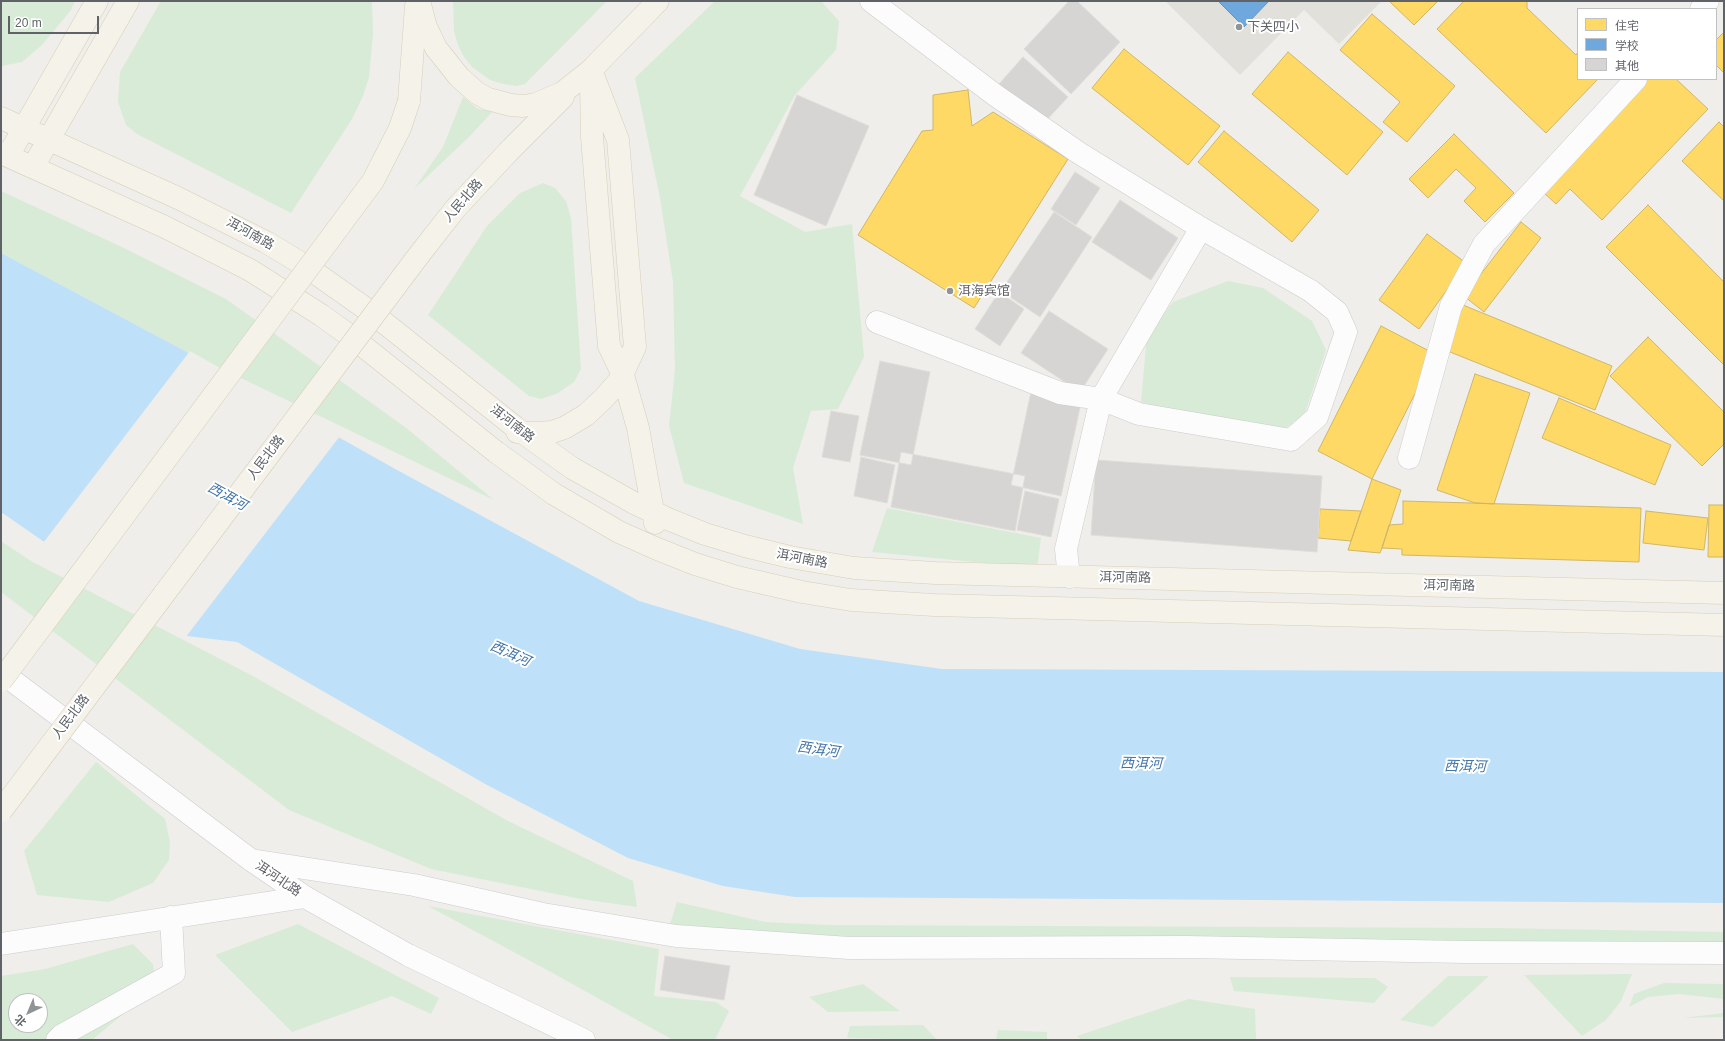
<!DOCTYPE html>
<html>
<head>
<meta charset="utf-8">
<style>
	body { margin:0 }
	#map { position:relative; width:1725px; height:1041px; overflow:hidden; background:#efeeea; font-family:Arial,"Noto Sans SC",sans-serif }
	canvas { display:block }
	.frame { position:absolute; inset:0; border:2px solid #5f6368; pointer-events:none }
	.legend { position:absolute; left:1577px; top:8px; width:140px; height:72px; box-sizing:border-box; background:#fff; border:1px solid #bfc1c3; margin:0; padding:5px 7px; list-style:none; font-size:12px; color:#5f6368 }
	.legend li { display:flex; align-items:center; gap:8px; height:20px }
	.legend b { width:20px; border:1px solid #bfc1c3 }
	.north { position:absolute; left:8px; top:993px; width:40px; height:40px; box-sizing:border-box; background:#fff; border:1px solid #bfc1c3; border-radius:50%; rotate:224deg; font-size:11px; font-weight:700; line-height:16px; text-align:center; color:#5f6368 }
	.north::after { content:''; display:block; margin:auto; width:14px; height:18px; background:#919496; clip-path:polygon(50% 0,100% 100%,50% 72%,0 100%) }
	.scale { position:absolute; left:8px; top:16px; width:91px; height:18px; box-sizing:border-box; border:2px solid #5f6368; border-top:0; padding-left:5px; font-size:12px; line-height:14px; white-space:nowrap; color:#5f6368; -webkit-text-stroke:3px #fff; paint-order:stroke }
</style>
</head>
<body>
<div id="map">
<canvas width="1725" height="1041"></canvas>
<div class="frame"></div>
<ul class="legend">
<li><b style="height:11px;background:#ffd966"></b>住宅</li>
<li><b style="height:11px;background:#6fa8dc"></b>学校</li>
<li><b style="height:11px;background:#d6d5d3"></b>其他</li>
</ul>
<div class="north">北</div>
<div class="scale">20 m</div>
</div>
<script>
const g = document.querySelector('canvas').getContext('2d');
g.lineJoin = 'round';
function fillPath(path, color) { g.fillStyle = color; g.fill(path, 'evenodd'); }
const toPath = rows => new Path2D(rows.map(r => 'M' + r).join(''));
function strokePath(path, color, width, dash) { g.strokeStyle = color; g.lineWidth = width; g.lineCap = dash ? 'butt' : 'round'; g.setLineDash(dash || []); g.stroke(path); }
function label(font, color, halo, rows, align = 'center') {
  g.font = font + ' Arial,"Noto Sans SC",sans-serif'; g.lineWidth = 4; g.setLineDash([]); g.textBaseline = 'middle'; g.strokeStyle = halo; g.fillStyle = color; for (const [text, x, y, turn = 0] of rows) {
    g.save(); g.translate(x, y); g.rotate((+turn || 0) * Math.PI / 180); g.textAlign = isNaN(turn) ? turn : align; if (halo) g.strokeText(text, 0, 0); g.fillText(text, 0, 0); g.restore();
  }
}
fillPath(toPath([
	[1165,1,1382,1,1339,44,1304,10,1240,75]
]), '#e2e0da');
fillPath(toPath([
	[1,1,75,1,71,10,42,45,22,62,1,66],
	[161,1,372,1,373,34,369,77,363,96,352,119,291,213,137,134,126,125,118,102,120,72],
	[453,1,607,1,525,84,516,86,504,84,490,80,472,67,464,57,458,45,454,31],
	[715,1,821,1,839,21,836,50,795,95,740,196,805,232,852,224,864,357,838,409,811,411,793,468,803,524,684,483,669,426,675,369,673,282,660,198,635,78],
	[463,97,478,109,493,111,470,136,414,189,443,147],
	[543,183,555,188,566,201,571,218,581,369,574,382,558,393,541,399,529,396,428,315,487,226,520,193],
	[1,191,122,247,226,299,405,427,494,500,185,351,1,253],
	[1228,281,1263,288,1312,321,1326,350,1304,416,1282,430,1192,417,1141,402,1147,335,1173,302],
	[887,508,1041,538,1037,568,872,552],
	[1,541,31,561,251,675,508,821,633,881,637,907,581,899,431,869,289,810,1,592],
	[96,762,165,819,170,842,169,860,153,883,109,902,37,895,24,851],
	[677,902,765,922,829,925,1494,928,1724,932,1724,946,954,937,784,936,709,927,670,924],
	[428,906,659,949,654,996,716,1002,729,1011,715,1040,673,1040,549,971],
	[298,924,439,998,431,1014,392,996,292,1032,215,955],
	[133,944,153,964,156,987,93,1039,1,1040,1,976,45,969],
	[16,1001,40,1001,40,1025,16,1025],
	[1632,974,1621,1001,1606,1020,1582,1036,1524,975],
	[1448,976,1489,976,1433,1027,1400,1020],
	[1230,977,1375,978,1388,987,1374,1003,1234,991],
	[1664,983,1724,984,1724,999,1679,994,1648,997,1629,1007,1634,994],
	[863,984,900,1011,828,1012,809,997],
	[1189,999,1255,1009,1256,1039,1251,1040,1082,1040,1077,1036],
	[1724,1013,1724,1017,1683,1018],
	[923,1025,937,1040,847,1038,850,1026],
	[998,1030,1047,1032,1047,1040,996,1040]
]), '#d8ebd6');
fillPath(toPath([
	[1,253,185,351,397,470,639,601,800,649,942,669,1724,672,1724,903,795,897,723,886,628,858,487,785,237,642,179,635,1,512]
]), '#bfe0f9');
fillPath(toPath([
	[190,351,340,436,185,638,178,637,43,543]
]), '#efeeea');
const homes = toPath([
	[1389,1,1438,1,1414,25,1389,1],
	[1464,1,1527,1,1527,8,1576,55,1578,52,1578,79,1598,79,1546,133,1437,29,1464,1],
	[1372,14,1455,86,1407,142,1383,122,1400,102,1340,50,1372,14],
	[1724,32,1724,73,1716,65,1716,40,1724,32],
	[1124,49,1220,126,1188,165,1092,88,1124,49],
	[1288,52,1383,132,1347,175,1252,94,1288,52],
	[1648,79,1676,79,1708,109,1602,220,1570,189,1556,204,1542,191,1648,79],
	[968,90,972,126,993,112,1068,159,974,308,858,235,922,131,933,130,933,95,968,90],
	[1719,122,1724,127,1724,201,1682,161,1719,122],
	[1224,131,1319,210,1292,242,1198,162,1224,131],
	[1454,134,1514,193,1485,222,1464,201,1476,188,1456,169,1428,198,1409,179,1454,134],
	[1648,205,1724,282,1724,365,1606,247,1648,205],
	[1521,222,1541,238,1484,312,1464,296,1521,222],
	[1427,234,1466,263,1419,329,1379,300,1427,234],
	[1463,305,1612,366,1595,410,1445,350,1463,305],
	[1381,326,1435,354,1372,479,1318,451,1381,326],
	[1648,337,1724,412,1724,444,1702,466,1610,376,1648,337],
	[1475,374,1530,393,1494,504,1475,503,1437,490,1475,374],
	[1559,398,1671,445,1655,485,1542,438,1559,398],
	[1372,479,1401,490,1382,548,1380,553,1348,550,1372,479],
	[1403,501,1641,508,1639,562,1402,555,1402,549,1382,548,1389,525,1403,524,1403,501],
	[1709,505,1724,505,1724,557,1708,557,1709,505],
	[1320,509,1361,511,1351,541,1318,538,1320,509],
	[1646,511,1708,518,1704,550,1643,543,1646,511]
]);
fillPath(homes, '#ffd966');
strokePath(homes, '#cfb667', 1);
const schools = toPath([
	[1218,1,1269,1,1244,27,1218,1]
]);
fillPath(schools, '#6fa8dc');
strokePath(schools, '#6a93b9', 1);
const building = toPath([
	[1069,1,1077,1,1120,42,1071,94,1024,49,1069,1],
	[1023,57,1068,97,1043,124,999,84,1023,57],
	[797,95,869,126,826,226,754,195,797,95],
	[1075,172,1100,188,1076,225,1051,209,1075,172],
	[1120,200,1178,238,1151,280,1092,242,1120,200],
	[1054,212,1092,237,1040,317,1001,291,1054,212],
	[999,292,1024,309,1000,346,975,329,999,292],
	[1049,311,1108,349,1080,392,1021,353,1049,311],
	[880,361,930,372,911,465,860,455,880,361],
	[1031,392,1081,403,1061,496,1011,485,1031,392],
	[831,411,859,416,850,462,822,457,831,411],
	[901,452,1025,476,1015,531,891,507,901,452],
	[861,457,895,465,887,503,854,496,861,457],
	[1096,460,1322,476,1317,552,1091,535,1096,460],
	[1025,491,1059,499,1051,537,1017,530,1025,491],
	[665,956,730,966,724,1000,660,990,665,956]
]);
fillPath(building, '#d6d5d3');
strokePath(building, '#deddd9', 1);
const minor = toPath([
	[871,1,995,95,1079,153,1201,228,1311,291,1337,312,1346,332,1317,417,1291,440,1139,414,1101,399,1066,549,1069,577],
	[1701,9,1708,1],
	[877,322,1060,393,1101,399,1201,228],
	[1409,458,1451,306,1484,244,1636,79],
	[1,672,251,860,305,897,408,955,584,1040],
	[251,860,414,885,543,914,676,936,849,948,1187,947,1466,952,1724,953],
	[1,944,305,897],
	[57,1040,62,1035,174,973,171,917]
]);
const major = toPath([
	[419,1,426,27,436,48,459,77,477,93,488,99,511,105,523,106,536,104,562,93,591,70,658,1],
	[591,85,592,137,609,346,623,375,638,428,655,523],
	[409,101,416,6],
	[1,118,178,198,266,242,304,265,372,313,515,427,572,468,634,503,668,519,705,534,745,546,790,557,854,568,935,573,1724,593],
	[510,150,563,97],
	[1,153,165,227,250,270,321,315,353,338,496,452,554,494,619,532,655,548,695,564,737,577,802,592,851,600,934,605,1724,625],
	[8,156,97,1],
	[33,167,128,1],
	[517,432,534,433,552,432,564,428,586,415,604,398,619,381,635,347,618,140,591,70]
]);
strokePath(minor, '#cbcccc', 23);
strokePath(major, '#d7ceb8', 23);
strokePath(minor, '#fdfcfc', 22);
strokePath(major, '#f4f2e9', 22);
const majorBridge = toPath([
	[1,681,373,181,400,128,409,101],
	[1,811,419,255,455,209,510,150]
]);
strokePath(majorBridge, '#d7ceb8', 23, []);
strokePath(majorBridge, '#f4f2e9', 22);
for (const [x, y, r, color] of [
	[1239,27,4,"#919496"],
	[950,291,4,"#919496"]
]) { const dot = new Path2D(); dot.arc(x, y, r, 0, 2 * Math.PI); g.fillStyle = color; g.fill(dot); strokePath(dot, '#fff', 1.5); }
label('13px', '#5f6368', '#fff', [
	["下关四小",1247,27],
	["洱海宾馆",958,291]
], 'left');
label('13px', '#5f6368', '#fff', [
	["人民北路",463,201,-49],
	["洱河南路",250,234,29],
	["洱河南路",512,424,38],
	["人民北路",266,458,-53],
	["洱河南路",802,559,11],
	["洱河南路",1125,578,1],
	["洱河南路",1449,586,1],
	["人民北路",71,717,-53],
	["洱河北路",278,879,34]
]);
label('italic 14px', '#4174aa', '#fff', [
	["西洱河",227,497,29],
	["西洱河",510,654,24],
	["西洱河",818,750,8],
	["西洱河",1141,764,1],
	["西洱河",1465,767,1]
]);
</script>
</body>
</html>
